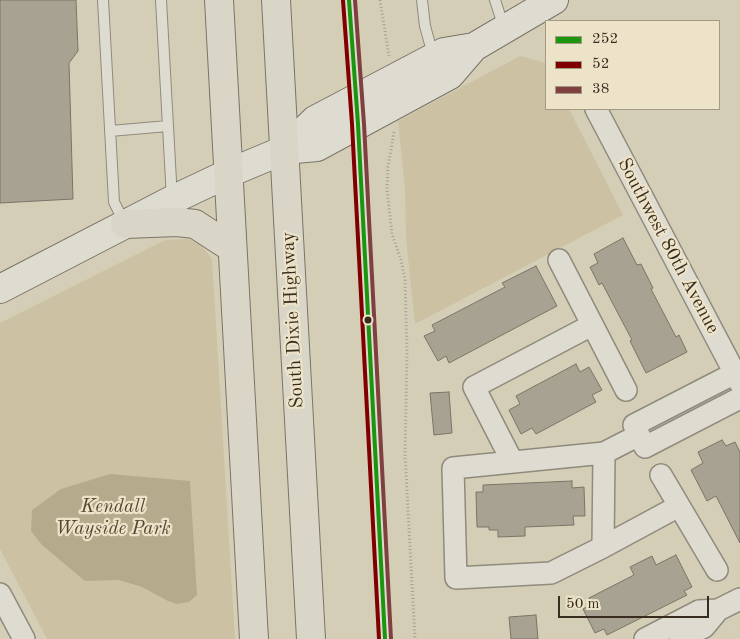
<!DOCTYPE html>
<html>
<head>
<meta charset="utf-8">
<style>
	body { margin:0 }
	#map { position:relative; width:740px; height:639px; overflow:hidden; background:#d5ceb7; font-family:"Old Standard TT",serif }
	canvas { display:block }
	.legend { position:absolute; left:545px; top:20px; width:175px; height:90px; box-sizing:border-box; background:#ece3c8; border:1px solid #a49a84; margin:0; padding:6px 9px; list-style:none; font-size:15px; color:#372c1e }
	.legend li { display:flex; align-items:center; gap:10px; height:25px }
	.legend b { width:25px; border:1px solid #a49a84 }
	.scale { position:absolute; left:558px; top:596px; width:151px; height:22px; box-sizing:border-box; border:2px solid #372c1e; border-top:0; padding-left:6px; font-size:15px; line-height:18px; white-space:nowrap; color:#372c1e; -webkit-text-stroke:4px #ece3c8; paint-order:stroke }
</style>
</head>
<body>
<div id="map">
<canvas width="740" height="639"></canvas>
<ul class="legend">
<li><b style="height:6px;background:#1c960f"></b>252</li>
<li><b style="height:6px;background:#800000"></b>52</li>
<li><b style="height:6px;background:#804040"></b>38</li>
</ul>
<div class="scale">50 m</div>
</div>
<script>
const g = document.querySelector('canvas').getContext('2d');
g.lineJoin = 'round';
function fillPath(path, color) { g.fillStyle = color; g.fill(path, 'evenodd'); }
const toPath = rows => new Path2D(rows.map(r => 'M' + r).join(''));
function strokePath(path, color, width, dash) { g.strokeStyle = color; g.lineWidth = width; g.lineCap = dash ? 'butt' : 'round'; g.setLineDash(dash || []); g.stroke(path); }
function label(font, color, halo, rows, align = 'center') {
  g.font = font + ' "Old Standard TT",serif'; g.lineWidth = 4.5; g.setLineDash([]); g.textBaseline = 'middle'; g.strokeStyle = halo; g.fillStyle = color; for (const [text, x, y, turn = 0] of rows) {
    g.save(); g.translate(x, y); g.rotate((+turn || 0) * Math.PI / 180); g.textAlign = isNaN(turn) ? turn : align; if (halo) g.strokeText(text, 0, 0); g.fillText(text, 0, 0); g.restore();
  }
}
fillPath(toPath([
	[520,56,546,63,546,109,569,109,623,215,415,324,406,238,405,188,398,121],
	[188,239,201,245,212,259,235,639,47,639,0,549,0,323,165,240]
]), '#ccc1a3');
fillPath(toPath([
	[110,474,190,481,197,595,189,602,177,604,168,601,142,587,119,580,85,581,42,545,31,531,32,510,61,489]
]), '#b6aa8c');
const building = toPath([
	[0,0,76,0,78,51,69,63,73,199,0,203,0,0],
	[623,238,637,265,641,264,653,288,651,289,676,337,679,335,687,352,646,373,630,341,632,340,602,283,599,285,590,267,598,263,594,254,623,238],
	[536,266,557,306,449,363,446,356,438,361,424,336,435,331,432,325,505,287,502,283,536,266],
	[576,364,580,372,589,367,602,390,592,395,596,402,536,434,532,428,521,434,509,410,520,404,516,396,576,364],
	[449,392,452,433,434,435,430,393,449,392],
	[722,440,726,446,735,442,740,452,740,543,716,496,707,501,691,470,703,463,698,452,722,440],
	[572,481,572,488,584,487,585,516,573,516,574,525,525,527,525,536,498,537,498,530,489,530,489,527,477,527,476,492,483,492,483,485,572,481],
	[676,555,692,587,684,591,687,595,607,635,604,629,595,633,583,609,592,604,589,598,634,575,630,567,652,556,656,565,676,555],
	[536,615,538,639,511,639,509,617,536,615]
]);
fillPath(building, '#a8a292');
strokePath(building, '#7a7467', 1);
const lane = toPath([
	[103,0,114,202,125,224],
	[161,0,172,199],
	[349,0,356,96],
	[422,0,425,26,433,55],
	[495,0,504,28],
	[358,128,385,639],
	[110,131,168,126]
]);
const street = toPath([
	[596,109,740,383],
	[559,260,626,390],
	[735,373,634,425,645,447,740,398],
	[604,453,603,547,551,573,456,578,453,468,604,453,639,435],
	[512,461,474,387,592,325],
	[661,475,717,570],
	[603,547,679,506],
	[0,594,24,639],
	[645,639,699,611,718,610],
	[680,639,704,627,718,610,740,599]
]);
const secondary = toPath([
	[284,150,315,120,444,52,474,47],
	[0,289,172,200,229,173,284,150,317,147,450,75,474,47,554,0]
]);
const highway = toPath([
	[219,0,254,639],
	[276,0,311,639],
	[125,224,177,222,195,224,232,248]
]);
strokePath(lane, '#908a7c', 12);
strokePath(street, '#908a7c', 24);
strokePath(secondary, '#7a7467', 30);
strokePath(highway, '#7a7467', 30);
strokePath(toPath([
	[380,0,389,56],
	[394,132,388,167,387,189,392,234,401,260,405,279,407,352,405,454,415,639]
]), '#a39e94', 3, [1, 2.5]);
strokePath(lane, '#dedbd0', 10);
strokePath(street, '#dedbd0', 21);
strokePath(secondary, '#dedbd0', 28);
strokePath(highway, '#d9d5c7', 28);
strokePath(toPath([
	[349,0,358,124,385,639]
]), '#1c960f', 4);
strokePath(toPath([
	[343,0,352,124,379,639]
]), '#800000', 4);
strokePath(toPath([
	[355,0,364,124,391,639]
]), '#804040', 4);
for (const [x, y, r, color] of [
	[368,320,4.5,"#372c1e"]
]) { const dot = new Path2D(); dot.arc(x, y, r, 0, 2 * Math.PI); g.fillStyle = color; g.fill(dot); strokePath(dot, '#ece3c8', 2); }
label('19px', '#372c1e', '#ece3c8', [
	["Southwest 80th Avenue",668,246,62],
	["South Dixie Highway",293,320,-93]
]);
label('italic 19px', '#534835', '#ece3c8', [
	["Kendall",113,507],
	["Wayside Park",113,529]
]);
</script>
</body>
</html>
